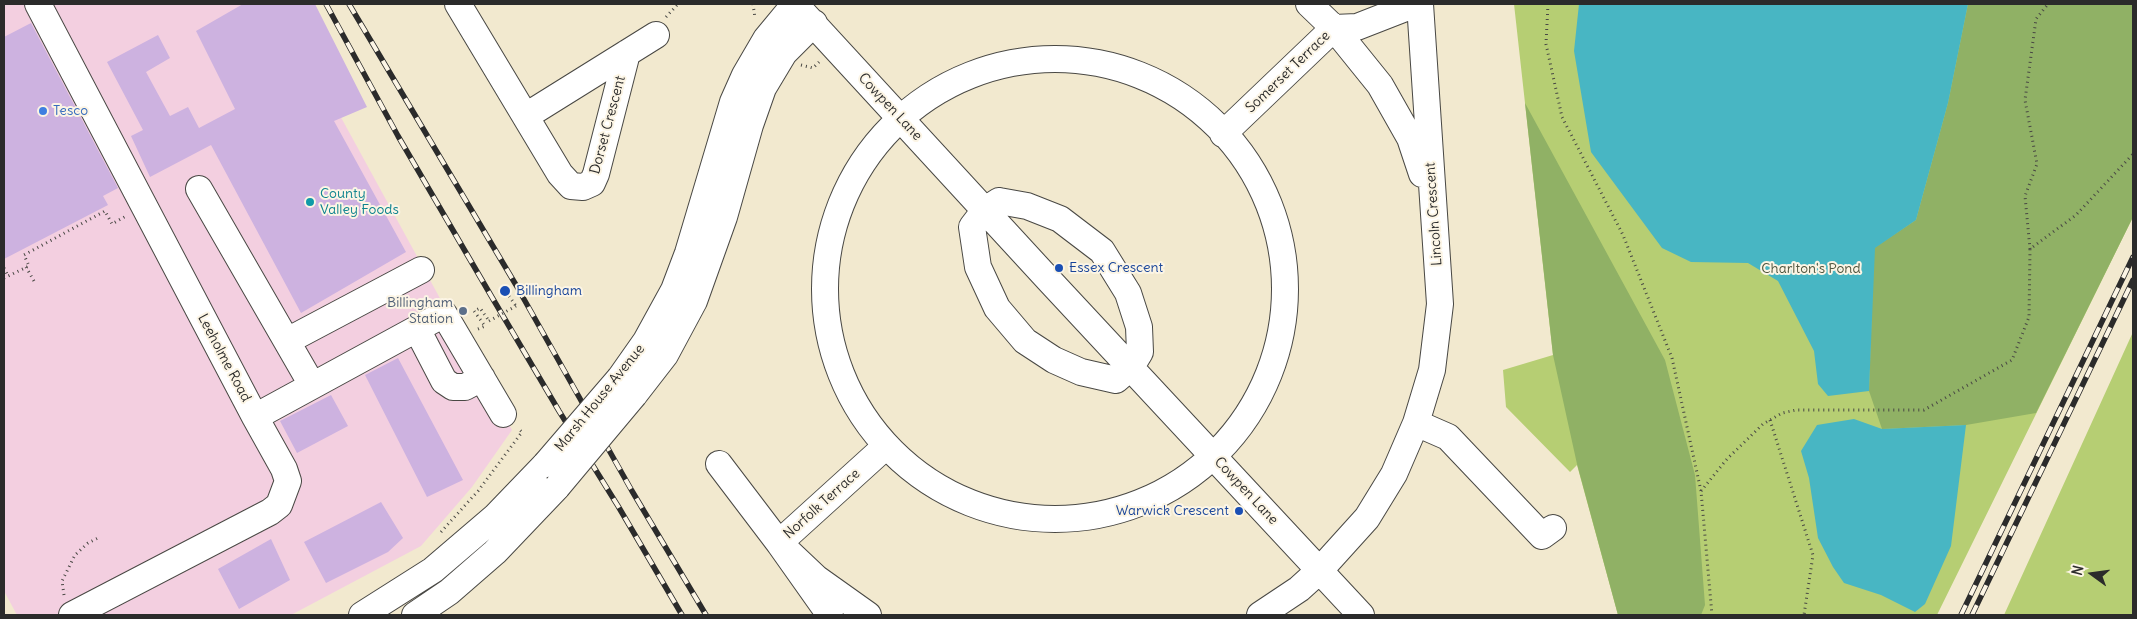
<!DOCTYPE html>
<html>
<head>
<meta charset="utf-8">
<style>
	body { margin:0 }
	#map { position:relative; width:2137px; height:619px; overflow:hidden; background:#f2e9cf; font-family:Delius,sans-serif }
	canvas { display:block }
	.frame { position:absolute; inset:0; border:5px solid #2b2b2b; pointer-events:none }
	.north { position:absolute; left:2067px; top:549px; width:50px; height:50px; -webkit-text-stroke:4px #fcf5e5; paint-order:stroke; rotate:284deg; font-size:14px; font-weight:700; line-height:20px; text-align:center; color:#2b2b2b }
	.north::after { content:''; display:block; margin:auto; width:18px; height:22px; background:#2b2b2b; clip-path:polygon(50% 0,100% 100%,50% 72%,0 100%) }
</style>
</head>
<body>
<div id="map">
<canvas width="2137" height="619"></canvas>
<div class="frame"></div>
<div class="north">N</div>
</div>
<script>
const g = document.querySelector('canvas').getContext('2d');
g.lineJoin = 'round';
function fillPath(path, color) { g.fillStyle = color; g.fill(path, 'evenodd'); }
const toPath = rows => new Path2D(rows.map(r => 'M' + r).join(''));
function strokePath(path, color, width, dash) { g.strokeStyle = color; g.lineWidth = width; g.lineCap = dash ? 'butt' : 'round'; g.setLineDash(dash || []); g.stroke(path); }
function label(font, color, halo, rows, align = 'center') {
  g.font = font + ' Delius,sans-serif'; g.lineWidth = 4; g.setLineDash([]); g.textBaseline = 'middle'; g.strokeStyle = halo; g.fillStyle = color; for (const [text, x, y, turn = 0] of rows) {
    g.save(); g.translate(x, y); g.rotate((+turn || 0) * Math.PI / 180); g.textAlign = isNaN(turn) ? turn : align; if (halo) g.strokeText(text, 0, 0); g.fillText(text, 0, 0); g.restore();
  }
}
fillPath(toPath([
	[4,4,279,4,512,430,472,487,421,546,291,615,17,615,4,591]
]), '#f3cfe0');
fillPath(toPath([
	[1514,4,2133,4,2133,217,1937,615,1618,615,1577,465,1570,472,1506,407,1503,370,1553,355],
	[2133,332,2133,615,2004,615]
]), '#b6ce73');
fillPath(toPath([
	[1968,4,2133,4,2133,217,2036,413,1966,425,1882,429,1869,391,1874,248,1916,220,1948,103],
	[1525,103,1665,360,1695,475,1705,605,1701,615,1618,615,1577,464,1553,355]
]), '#90b165');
fillPath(toPath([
	[1579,4,1968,4,1948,103,1916,220,1875,248,1869,391,1828,396,1818,384,1814,351,1778,281,1748,263,1691,262,1662,248,1591,152,1574,51],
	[1854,419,1882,429,1966,425,1951,546,1925,604,1915,612,1881,595,1844,583,1833,567,1818,538,1809,478,1801,451,1817,425]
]), '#48b6c3');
fillPath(toPath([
	[243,4,315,4,367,107,334,121,406,252,301,313,211,145,150,177,131,136,143,130,107,62,158,35,170,58,146,72,170,116,188,107,199,128,235,109,196,31],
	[31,23,118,188,103,196,108,205,4,259,4,37],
	[398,358,463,480,427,497,365,375],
	[331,395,348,426,297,453,280,421],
	[381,502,403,538,388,552,326,583,304,542],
	[271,539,290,580,239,609,218,569]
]), '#cdb2e0');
const minor = toPath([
	[38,4,255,417,284,469,288,481,279,505,270,512,72,615],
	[458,4,560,174,571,186,583,187,592,183,596,174,627,53],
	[795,4,1048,279,1361,615],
	[1309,4,1334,28,1380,85,1410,138,1422,174],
	'825 289a230 230 0 1 1 460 0a230 230 0 1 1-460 0Z',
	[526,116,656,35],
	[1223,134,1334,28,1357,27,1416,4],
	[199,189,312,385],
	[999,201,1027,206,1060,219,1102,251,1128,293,1139,327,1140,352,1131,367,1116,380,1081,372,1054,360,1025,341,997,308,978,267,972,227,985,210,999,201],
	[417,329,444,381,453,387,465,387,482,378],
	[287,341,421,270],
	[620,378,646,341,674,290,688,253,733,102,745,75,766,39,795,4],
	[634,395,665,355,694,301,724,217,750,125,763,88,784,53,814,23],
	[255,417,444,314,503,414],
	[1416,423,1448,437,1542,536,1553,528],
	[719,464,779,543,816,578,868,615],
	[362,615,433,570,495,517,546,464],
	[415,615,449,592,495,552,557,487],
	[830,615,779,543,886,446],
	[1260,615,1299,589,1320,570,1367,518,1394,474,1416,423,1432,370,1440,304,1420,4]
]);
strokePath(minor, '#494844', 28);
strokePath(toPath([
	[753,4,755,18],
	[1548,4,1546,44,1562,117,1623,235,1672,358,1701,491,1712,615],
	[666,17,678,4],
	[801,65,813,68,819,62],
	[2030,249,2025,196,2037,164,2025,100,2036,19,2048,4],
	[26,267,34,281],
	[4,268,8,276],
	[4,278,29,266,24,255,105,211,112,224,126,216],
	[509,296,516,306],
	[478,329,485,326,474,311,480,308,489,321],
	[1770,420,1813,555,1804,615],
	[1701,491,1727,459,1763,424,1782,413,1796,410,1924,410,2012,360,2029,317,2030,249,2076,215,2133,154],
	[441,532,478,491,522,432,518,428],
	[64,595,62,581,75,555,88,543,100,537]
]), '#494844', 3, [1, 4]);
strokePath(minor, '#fff', 26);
const rail = toPath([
	[326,4,398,136,493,299,559,411,618,506,682,615],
	[349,4,516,285,632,491,706,615],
	[1961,615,2133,257],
	[1972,615,2133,280]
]);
strokePath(rail, '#2b2b2b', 5.5);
strokePath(rail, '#fcf5e5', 4, [11]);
const minorBridge = toPath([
	[546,464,620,378],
	[557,487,634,395]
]);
strokePath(minorBridge, '#494844', 28, []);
strokePath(toPath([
	[489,321,516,306]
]), '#494844', 3, [1, 4]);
strokePath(minorBridge, '#fff', 26);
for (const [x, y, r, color] of [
	[43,111,5,"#3f7fe0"],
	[310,202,5,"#0f9aa8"],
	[1059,268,5,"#1a4fb4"],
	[505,291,6,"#1a4fb4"],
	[463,311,5,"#5c6f8a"],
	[1239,511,5,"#1a4fb4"]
]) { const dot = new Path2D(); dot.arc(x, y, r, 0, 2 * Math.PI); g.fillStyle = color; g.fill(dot); strokePath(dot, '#fcf5e5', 2); }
label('14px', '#2b2b2b', '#fcf5e5', [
	["Somerset Terrace",1288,72,-44],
	["Cowpen Lane",890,107,47],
	["Dorset Crescent",608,125,-75],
	["Lincoln Crescent",1434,214,-94],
	["Leeholme Road",224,358,62],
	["Marsh House Avenue",600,398,-51],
	["Cowpen Lane",1246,491,47],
	["Norfolk Terrace",822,504,-42]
]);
label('14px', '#366cbe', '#fcf5e5', [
	["Tesco",53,111]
], 'left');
label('14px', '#0d838f', '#fcf5e5', [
	["County",320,194],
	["Valley Foods",320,210]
], 'left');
label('14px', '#164399', '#fcf5e5', [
	["Essex Crescent",1069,268],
	["Billingham",516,291],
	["Warwick Crescent",1229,511,"right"]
], 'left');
label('14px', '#4e543d', '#fcf5e5', [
	["Charlton's Pond",1811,269]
]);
label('14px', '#4e5e75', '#fcf5e5', [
	["Billingham",453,303],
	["Station",453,319]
], 'right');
</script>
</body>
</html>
